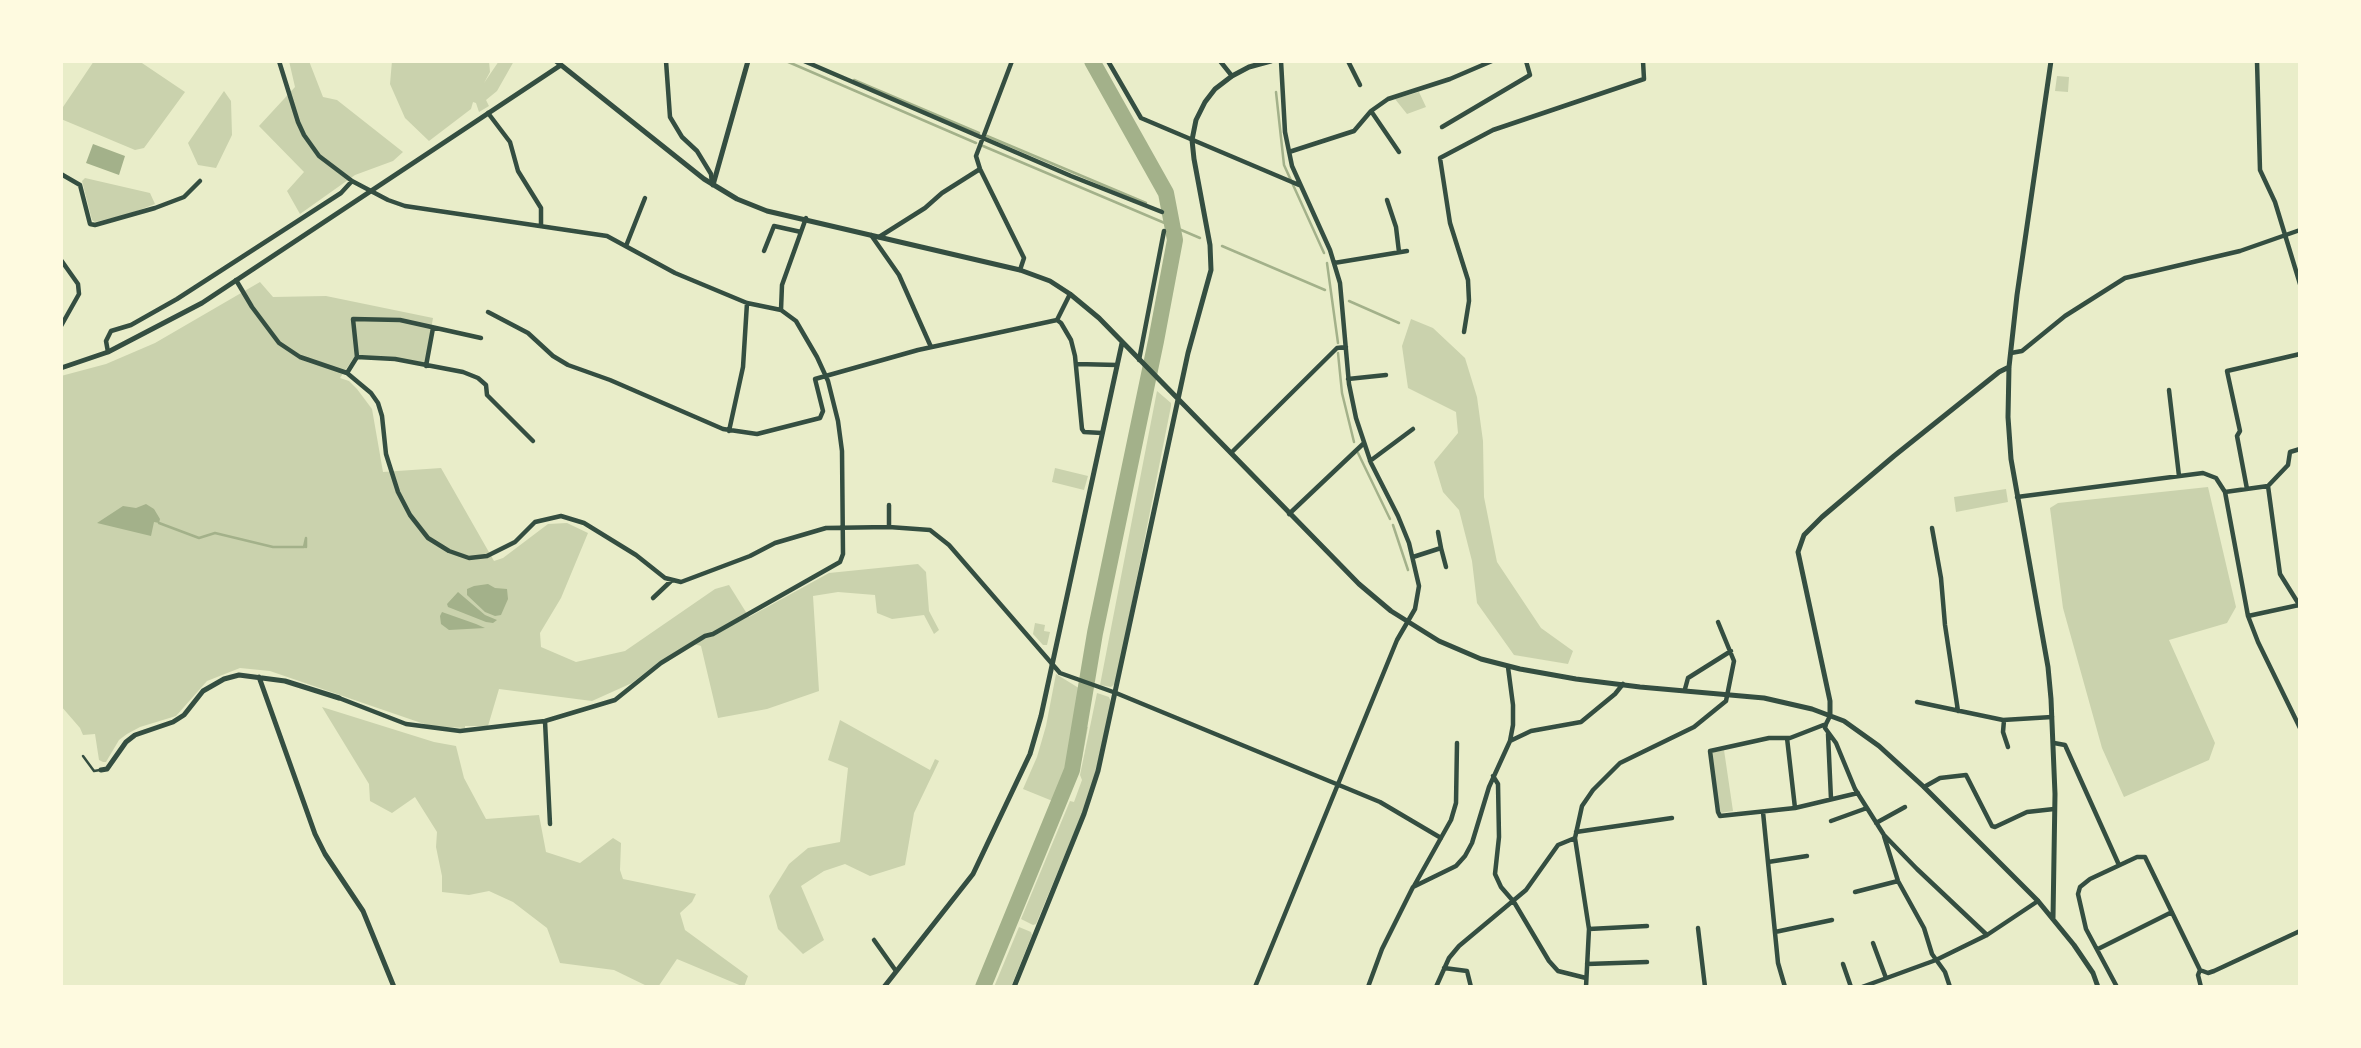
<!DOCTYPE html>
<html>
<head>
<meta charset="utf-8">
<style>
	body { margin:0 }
	#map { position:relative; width:2361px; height:1048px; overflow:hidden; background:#e9edc9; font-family:Commissioner,sans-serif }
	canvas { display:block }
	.frame { position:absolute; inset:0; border:63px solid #fefae0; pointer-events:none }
</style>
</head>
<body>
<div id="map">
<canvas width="2361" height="1048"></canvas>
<div class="frame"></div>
</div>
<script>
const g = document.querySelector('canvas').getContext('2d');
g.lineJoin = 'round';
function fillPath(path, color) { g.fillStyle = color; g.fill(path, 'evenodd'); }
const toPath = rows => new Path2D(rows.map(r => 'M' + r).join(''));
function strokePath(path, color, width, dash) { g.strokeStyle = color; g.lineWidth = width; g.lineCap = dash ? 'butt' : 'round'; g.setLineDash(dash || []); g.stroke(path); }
fillPath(toPath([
	[94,61,139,61,185,92,144,148,135,150,61,119,61,110],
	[289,61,309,61,323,97,337,100,403,152,393,161,355,175,300,214,287,191,304,172,259,126,295,87],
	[392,61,489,61,490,72,484,83,499,61,514,61,497,91,486,100,489,106,479,112,476,103,473,102,471,109,429,141,405,118,390,84],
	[2057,76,2069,77,2068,92,2055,91],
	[224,91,231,101,232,135,216,168,198,165,188,143],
	[1419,92,1426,107,1407,114,1395,99],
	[85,178,150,193,155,204,129,214,95,222,92,220,82,181],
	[260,282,273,297,326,296,433,318,425,363,362,356,353,359,340,378,349,381,357,389,372,409,383,472,441,468,494,561,503,558,548,524,567,523,588,533,561,598,540,633,541,647,576,662,625,651,715,589,729,585,749,617,829,573,918,564,926,572,929,611,939,630,934,634,924,615,892,619,877,613,875,595,838,592,813,596,819,691,767,709,718,718,701,646,691,643,660,661,632,683,592,701,499,689,488,726,465,726,465,728,430,726,270,671,240,668,207,681,176,716,140,727,127,734,119,740,106,762,103,762,99,760,95,734,83,735,80,728,61,706,61,376,106,364,155,343],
	[1411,319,1433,328,1465,358,1477,397,1483,441,1484,497,1497,562,1541,628,1573,651,1568,664,1514,655,1477,603,1472,561,1459,510,1443,492,1434,462,1458,433,1456,412,1408,388,1402,346],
	[1157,391,1171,403,1171,406,1116,683,1111,687,1100,685],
	[1055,468,1088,476,1084,490,1052,482],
	[2208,487,2236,607,2227,623,2169,640,2215,743,2209,760,2124,797,2102,748,2063,608,2050,508,2058,503],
	[2006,489,2008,502,1956,512,1954,497],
	[1035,623,1045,625,1044,631,1050,632,1047,645,1043,645,1033,634],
	[1056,674,1082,690,1078,722,1088,727,1082,759,1070,793,1059,791,1055,802,1023,789,1037,757,1046,726],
	[1097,693,1109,697,1111,702,1096,771,1086,804,1036,924,1033,925,1021,919,1070,801,1074,802,1082,780,1080,775],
	[322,707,434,742,456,746,464,778,486,819,539,815,546,852,580,863,613,838,621,843,620,870,623,879,696,894,692,902,680,913,685,930,748,976,744,987,677,959,658,987,649,987,614,970,560,963,547,928,513,902,489,891,469,895,442,892,442,876,436,847,437,832,415,797,392,813,370,801,369,784],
	[840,720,930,770,935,759,939,761,914,813,905,865,870,876,845,864,824,871,801,886,824,940,803,954,778,929,769,896,789,864,808,848,840,842,848,768,828,760],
	[1724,750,1733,811,1720,813,1711,753],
	[1019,927,1031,932,1032,935,1011,987,994,987]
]), '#cad2ad');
fillPath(toPath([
	[93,144,125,156,119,175,86,163],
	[146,504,154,509,160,519,159,523,154,522,151,536,97,523,123,506,136,508],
	[488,584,495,588,507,589,508,599,501,615,495,616,485,612,467,595,467,589,474,586],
	[458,592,485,615,497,620,493,623,486,622,448,607,447,604],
	[442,612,476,624,485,628,449,630,441,624,440,616]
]), '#a3b18a');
strokePath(toPath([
	[786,61,976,143],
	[854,80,979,133],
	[1276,92,1284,165,1324,253],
	[987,136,1146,203],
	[983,146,1200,238],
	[1165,209,1170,209],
	[1222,246,1325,290],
	[1327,263,1338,343],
	[1349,301,1399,323],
	[1338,353,1342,393,1354,442],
	[1358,453,1390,519],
	[159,523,199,538,215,533,273,547,304,547,306,538,306,547],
	[1393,525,1408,570]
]), '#a3b18a', 2.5);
strokePath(toPath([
	[983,987,1072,770,1095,633,1156,341,1175,240,1166,193,1092,61]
]), '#a3b18a', 16);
strokePath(toPath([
	[83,756,94,771,100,770]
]), '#344e41', 2.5);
strokePath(toPath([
	[279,61,298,122,304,135,319,156,352,181,388,200,405,206,607,236,675,273,747,303,781,310,782,285,806,218],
	[666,61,670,117,682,137,697,151,711,174,712,184],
	[804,61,1071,176,1162,212],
	[1012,61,976,156,980,169,1024,258,1020,270],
	[1108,61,1141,118,1299,185],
	[1220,61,1232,76],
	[1348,61,1360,85],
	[2257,61,2260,170,2275,202,2300,284],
	[1371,111,1399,152],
	[488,113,510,142,518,171,541,208,541,224],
	[1442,127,1530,75,1526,61],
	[1289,152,1354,131,1371,111,1388,99,1450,79,1492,61],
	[61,174,80,185,90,224,95,225,155,208,184,197,200,181],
	[1387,200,1396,227,1399,252],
	[871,235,899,275,931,347],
	[879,237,925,208,942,193,980,169],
	[626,246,645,198],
	[764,251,774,226,801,232],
	[61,260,78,284,79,294,61,326],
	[1334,263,1407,251],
	[236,280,252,307,279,343,300,357,347,373,371,393,378,403,382,416,386,454,398,492,410,515,428,538,449,551,469,558,487,556,515,542,535,522,561,516,584,523,636,555,665,578,681,582,750,556,775,543,826,528,889,527,930,530,949,545,1060,673,1116,693,1380,802,1441,838],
	[488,312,528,333,553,356,568,365,610,380,723,429,757,434,820,418,823,411,815,379,918,350,1057,320,1070,294],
	[1057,320,1061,323,1071,340,1075,356,1082,429,1084,432,1102,433],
	[1464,332,1469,301,1468,280,1450,223,1440,158,1493,130,1644,79,1643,61],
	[108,352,106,341,111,331,131,325,177,299,341,193,352,181],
	[2011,353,2022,351,2065,316,2125,278,2240,251,2300,230],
	[357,357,353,319,400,320,481,338],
	[1139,360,1164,231],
	[1077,364,1117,365],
	[426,366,433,328],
	[347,373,357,357,395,359,463,372,478,378,486,385,487,395,533,441],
	[1348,379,1386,375],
	[2169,390,2179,476],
	[729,431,743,367,747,303],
	[1231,453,1337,348,1346,347],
	[1370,461,1413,429],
	[2268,486,2280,574,2300,606],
	[2247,489,2237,436,2240,431,2227,371,2300,354],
	[2225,492,2268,486,2288,465,2290,452,2300,449],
	[2017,497,2203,473,2216,478,2225,492,2248,616,2258,642,2300,728],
	[1289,514,1363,444],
	[889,527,889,505],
	[1932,528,1941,578,1945,625,1958,711],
	[1441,548,1446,567],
	[1413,557,1441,548,1438,532],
	[653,598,671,581],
	[2248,616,2299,605],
	[1685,689,1688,678,1731,651],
	[339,698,406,724,460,731,545,721,615,700,661,663,705,636,713,634,840,562,843,554,842,451,838,421,828,381,817,357,796,321,781,310],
	[1917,702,2003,720,2052,717],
	[1830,716,1826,724,1790,738,1769,738,1710,751,1718,812,1720,816,1795,808,1858,793],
	[2004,720,2003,732,2008,747],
	[545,721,550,824],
	[1826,724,1825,728,1836,743,1855,789,1884,835,1917,869,1987,935],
	[1828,734,1831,799],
	[1787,738,1795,808],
	[1510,741,1531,731,1581,722,1615,694,1623,684],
	[2054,743,2065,745,2119,865],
	[1493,776,1498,784,1499,837,1495,874,1501,887,1514,902,1549,961,1558,971,1586,978],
	[1924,787,1940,778,1966,775,1992,826,1995,827,2027,812,2054,809],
	[1763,812,1778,963,1785,987],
	[1831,821,1867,808],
	[1876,823,1905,807],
	[1576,832,1672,818],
	[1884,836,1898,881,1924,928,1932,954,1945,972,1950,987],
	[1768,862,1807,856],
	[1414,886,1451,820,1456,803,1457,743],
	[1855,892,1898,881],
	[1698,928,1705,987],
	[1589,929,1647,926],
	[1775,932,1832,920],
	[874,940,896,971],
	[1873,943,1886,978],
	[2098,949,2172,912],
	[1587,964,1647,962],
	[1843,964,1851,987],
	[1444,968,1467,971,1471,987],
	[2200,970,2198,975,2201,987],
	[1255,987,1397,640,1415,609,1419,586,1409,543,1398,516,1371,463,1356,418,1349,384,1340,283,1330,250,1292,166,1285,132,1281,61],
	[1368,987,1382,949,1413,887,1456,866,1465,856,1472,843,1489,787,1510,741,1513,725,1513,705,1508,667],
	[1436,987,1449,958,1459,946,1526,890,1558,845,1575,838],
	[1586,987,1589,929,1575,838,1582,806,1593,790,1620,763,1694,727,1726,701,1734,661,1718,622],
	[1862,987,1936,960,1987,935,2038,901],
	[2117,987,2086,929,2078,894,2080,887,2090,879,2137,857,2145,857,2200,970,2208,973,2214,971,2300,931]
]), '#344e41', 4.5);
strokePath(toPath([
	[556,61,704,179,737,199,767,211,1020,270,1050,281,1070,294,1099,318,1359,584,1391,611,1439,641,1481,659,1520,669,1576,679,1640,687,1764,698,1812,709,1844,721,1879,746,1924,787,2038,901,2074,945,2093,973,2098,987],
	[2051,61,2017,295,2009,367,2008,417,2011,459,2048,667,2051,699,2055,794,2053,918],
	[713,185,748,61],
	[61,368,108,352,202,303,561,65],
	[259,677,315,834,325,854,363,911,394,987],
	[1830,715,1830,701,1798,552,1804,535,1822,517,1894,456,1999,372,2009,367],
	[101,770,107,769,126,742,135,735,173,722,184,715,203,691,224,679,239,675,285,681,339,698],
	[884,987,973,874,1030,754,1041,716,1122,343],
	[1014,987,1084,814,1098,771,1188,353,1211,270,1210,245,1194,159,1192,140,1196,120,1205,102,1215,89,1232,76,1249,67,1271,61]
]), '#344e41', 5);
</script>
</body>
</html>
